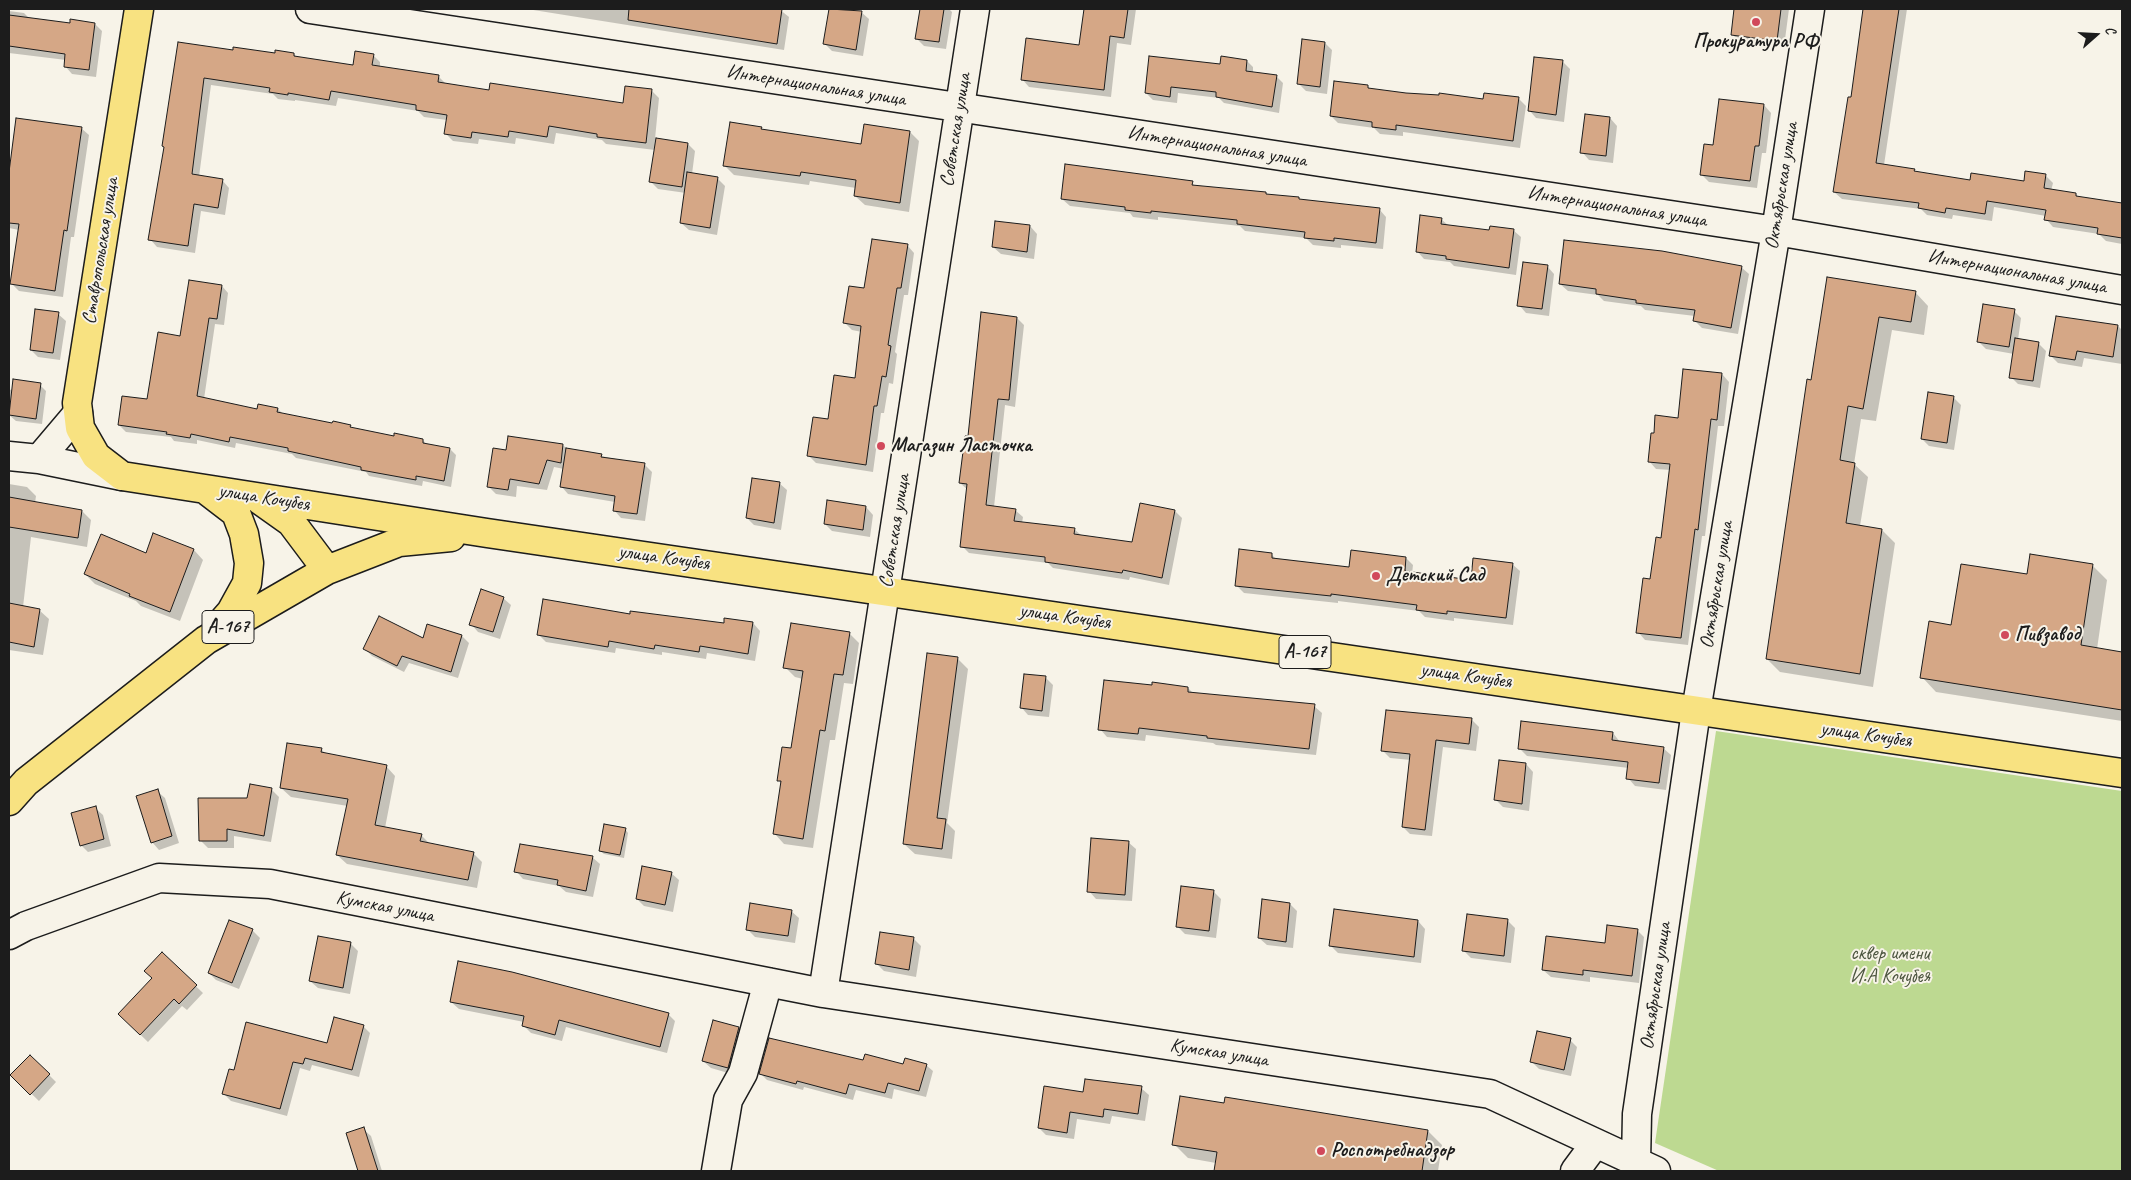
<!DOCTYPE html>
<html>
<head>
<meta charset="utf-8">
<style>
	body { margin:0 }
	#map { position:relative; width:2131px; height:1180px; overflow:hidden; background:#f7f3e8; font-family:Caveat,sans-serif }
	canvas { display:block }
	.frame { position:absolute; inset:0; border:10px solid #1c1c1c; pointer-events:none }
	.north { position:absolute; left:2071px; top:10px; width:50px; height:50px; -webkit-text-stroke:4px #f7f3e8; paint-order:stroke; rotate:71deg; font-size:14px; font-weight:700; line-height:20px; text-align:center; color:#1c1c1c }
	.north::after { content:''; display:block; margin:auto; width:18px; height:22px; background:#1c1c1c; clip-path:polygon(50% 0,100% 100%,50% 72%,0 100%) }
</style>
</head>
<body>
<div id="map">
<canvas width="2131" height="1180"></canvas>
<div class="frame"></div>
<div class="north">С</div>
</div>
<script>
const g = document.querySelector('canvas').getContext('2d');
g.lineJoin = 'round';
function fillPath(path, color) { g.fillStyle = color; g.fill(path, 'evenodd'); }
const toPath = rows => new Path2D(rows.map(r => 'M' + r).join(''));
function strokePath(path, color, width, dash) { g.strokeStyle = color; g.lineWidth = width; g.lineCap = dash ? 'butt' : 'round'; g.setLineDash(dash || []); g.stroke(path); }
function label(font, color, halo, rows, align = 'center') {
  g.font = font + ' Caveat,sans-serif'; g.lineWidth = 4; g.setLineDash([]); g.textBaseline = 'middle'; g.strokeStyle = halo; g.fillStyle = color; for (const [text, x, y, turn = 0] of rows) {
    g.save(); g.translate(x, y); g.rotate((+turn || 0) * Math.PI / 180); g.textAlign = isNaN(turn) ? turn : align; if (halo) g.strokeText(text, 0, 0); g.fillText(text, 0, 0); g.restore();
  }
}
fillPath(toPath([
	[1716,731,2122,791,2122,1171,1719,1171,1655,1143]
]), '#bdd991');
fillPath(toPath([
	[527,9,779,9,789,17,784,50],
	[830,9,861,12,869,19,863,56,832,51,825,44],
	[921,9,949,9,952,12,946,49,924,46,916,38],
	[1085,9,1136,9,1131,45,1117,43,1111,97,1029,87,1022,79,1080,47],
	[1736,9,1789,9,1784,47,1740,42,1732,34],
	[1866,9,1907,9,1884,165,1914,170,1918,173,1971,182,2025,182,2045,175,2053,183,2051,191,2076,194,2079,198,2122,205,2122,244,2106,241,2099,234,2053,227,2046,219,2046,216,1994,207,1992,221,1953,215,1952,219,1927,215,1921,209,1842,199,1834,192],
	[9,11,24,13,30,19,71,25,95,24,102,31,96,77,72,74,65,66,66,60,9,53],
	[1325,43,1332,50,1327,94,1306,91,1299,84],
	[179,44,234,52,294,54,297,58,354,66,373,55,380,62,380,67,438,76,446,84,490,91,625,105,626,88,652,91,659,98,655,139,688,144,695,151,692,174,717,178,725,186,717,235,689,230,681,223,686,193,658,189,650,181,655,150,606,144,602,140,556,133,554,144,516,138,515,144,479,139,478,144,453,141,445,133,447,120,424,117,418,111,338,98,336,106,295,100,295,101,278,99,273,94,211,85,199,177,222,180,229,188,225,215,201,211,195,253,157,247,150,239,165,148],
	[1247,61,1253,67,1253,73,1276,76,1283,83,1279,113,1224,103,1219,98,1178,93,1177,103,1153,100,1146,93],
	[1562,61,1570,69,1564,122,1536,118,1529,110],
	[1367,86,1371,90,1484,100,1518,98,1526,106,1520,148,1403,132,1403,136,1380,134,1374,128,1338,123,1331,116],
	[1764,105,1771,113,1766,153,1762,153,1757,188,1709,182,1702,175,1714,147],
	[1586,115,1610,118,1617,126,1613,163,1589,160,1582,152],
	[17,119,81,128,89,135,74,237,71,237,63,297,19,291,12,284,19,230,9,228,9,177],
	[761,128,764,131,862,145,910,132,919,141,909,212,865,205,855,196,856,188,810,181,809,185,734,175,724,165],
	[1192,183,1196,187,1266,193,1268,195,1298,198,1301,201,1379,209,1386,217,1383,249,1341,245,1341,248,1313,245,1306,238,1245,231,1240,226,1158,217,1158,220,1133,217,1130,213,1070,206,1062,199],
	[1441,219,1449,226,1490,231,1513,230,1521,237,1516,275,1454,266,1450,262,1424,259,1417,251],
	[1030,226,1037,234,1034,259,1001,254,993,247],
	[907,245,914,253,908,295,904,295,895,352,897,354,893,384,889,383,884,413,881,413,873,472,816,463,809,456,829,420,856,379,862,332,852,330,845,323,865,289],
	[1547,266,1554,274,1549,316,1526,313,1519,305],
	[1741,267,1749,274,1738,334,1702,328,1695,321,1695,316,1645,310,1641,306,1604,301,1598,295,1568,291,1560,284],
	[1828,279,1915,292,1928,306,1924,335,1892,330,1876,421,1861,419,1854,464,1868,477,1860,526,1882,530,1895,543,1873,687,1780,672,1767,659],
	[222,286,228,293,224,325,215,324,204,399,258,410,278,409,284,415,350,426,353,429,395,437,423,440,427,445,450,449,456,455,451,487,423,481,422,486,380,478,369,476,366,472,296,458,292,454,236,443,235,448,197,440,197,444,174,441,171,437,126,432,119,425,148,400,181,337],
	[2014,311,2021,318,2018,340,2038,343,2046,351,2040,388,2018,384,2011,377,2014,354,1986,349,1979,342],
	[58,314,66,321,60,360,38,357,31,350],
	[1017,318,1024,325,1015,407,1005,405,994,507,1015,510,1023,517,1022,523,1074,529,1082,536,1133,543,1141,504,1175,511,1182,518,1169,585,1130,577,1129,580,1053,568,1048,563,969,553,962,546,968,490,960,483,969,438],
	[2118,326,2122,330,2122,364,2084,358,2082,367,2058,363,2051,356],
	[1722,374,1729,382,1724,426,1718,426,1705,536,1702,536,1688,645,1645,640,1638,632,1662,539,1671,470,1656,469,1649,461,1655,435,1679,419],
	[40,385,46,391,42,424,16,421,9,415,9,390],
	[1929,394,1954,398,1961,405,1954,450,1929,446,1922,439],
	[563,445,567,449,645,465,652,472,645,521,621,518,614,510,615,502,568,494,561,486,564,469,554,467,547,490,517,486,516,497,496,494,489,487,507,451],
	[779,483,787,490,781,530,754,525,747,518],
	[9,484,27,487,36,496,35,503,82,511,91,520,87,547,31,537,23,607,39,610,49,619,43,655,9,650],
	[866,507,873,515,870,537,832,531,825,524],
	[194,550,203,560,180,621,141,606,136,601,95,584,85,574,146,554],
	[1272,555,1276,559,1350,568,1406,558,1413,565,1412,574,1472,581,1512,564,1520,571,1513,625,1454,618,1454,621,1425,617,1419,611,1338,601,1338,603,1244,593,1236,585],
	[2031,556,2093,566,2107,580,2097,649,2122,653,2122,721,1936,692,1922,677,1953,626,2028,576],
	[503,598,511,605,500,639,478,632,471,624],
	[753,623,760,631,755,661,707,653,706,659,662,652,662,655,616,648,615,653,546,642,539,635],
	[849,633,859,643,853,684,844,683,835,740,830,740,813,848,784,844,774,833,782,784,778,780,792,750,803,679,795,677,785,667],
	[462,636,469,643,458,678,409,663,404,672,372,656,364,648],
	[928,654,958,659,968,669,947,823,955,831,952,859,915,854,904,844],
	[1046,678,1053,685,1049,717,1028,715,1021,707],
	[1153,687,1188,688,1194,694,1314,706,1322,713,1316,755,1216,745,1213,743,1146,735,1145,741,1107,737,1100,729],
	[1471,719,1479,727,1476,751,1443,747,1432,836,1410,834,1403,827,1411,760,1390,758,1382,750],
	[1613,733,1620,742,1663,748,1671,755,1666,790,1635,786,1628,778,1629,768,1527,756,1519,748],
	[321,749,326,754,386,766,395,776,385,828,421,835,430,844,473,853,482,862,477,888,347,864,337,855,348,806,291,797,281,788],
	[1526,764,1533,772,1529,811,1503,807,1496,800],
	[251,786,272,790,279,797,271,842,234,836,234,848,208,848,200,840,248,799],
	[157,791,165,798,179,843,159,850,152,842],
	[95,808,103,815,111,846,88,852,81,845],
	[625,829,628,833,624,858,604,854,600,851],
	[1128,842,1136,849,1132,901,1096,899,1089,891],
	[592,857,600,864,593,897,566,892,559,886,523,879,516,871],
	[671,873,679,880,673,912,644,906,637,899],
	[1214,892,1221,899,1216,938,1185,934,1178,927],
	[1290,904,1297,911,1293,948,1267,945,1259,938],
	[791,911,799,918,795,943,755,937,747,929],
	[1507,920,1515,928,1511,963,1471,958,1464,951],
	[1418,921,1425,929,1421,963,1338,953,1331,946],
	[252,930,260,938,239,989,216,980,209,973],
	[1637,930,1644,937,1639,983,1590,977,1590,982,1551,977,1543,970],
	[881,933,914,939,921,946,916,977,884,971,877,964],
	[351,944,358,951,350,994,318,988,310,981],
	[162,954,203,993,187,1010,182,1006,148,1042,119,1014,153,978],
	[451,1002,668,1014,675,1021,667,1053,566,1027,562,1041,531,1033,523,1025,524,1022,459,1009],
	[714,1021,739,1028,746,1036,735,1075,711,1068,703,1061],
	[363,1026,370,1033,359,1077,312,1065,310,1071,300,1068,287,1116,231,1101,224,1094,235,1072,328,1045],
	[1570,1040,1577,1047,1571,1076,1539,1069,1531,1061],
	[30,1056,56,1082,39,1101,12,1075],
	[864,1061,904,1066,926,1065,933,1071,926,1097,894,1089,892,1099,856,1090,853,1100,804,1087,803,1090,767,1080,760,1073],
	[1141,1088,1149,1095,1145,1121,1112,1116,1110,1124,1077,1119,1074,1139,1046,1135,1039,1128,1084,1094],
	[363,1129,371,1136,382,1171,360,1171,347,1134],
	[1428,1131,1442,1145,1438,1171,1215,1171,1216,1163,1188,1158,1174,1144]
]), '#0003');
const building = toPath([
	[629,9,782,9,777,44,628,20,629,9],
	[829,9,862,11,856,50,823,44,829,9],
	[920,9,944,9,939,42,915,39,920,9],
	[1084,9,1128,9,1124,38,1110,36,1104,90,1021,80,1026,38,1079,45,1084,9],
	[1734,9,1781,9,1777,41,1731,35,1734,9],
	[1863,9,1899,9,1876,163,1915,169,1914,171,1970,180,1971,173,2024,181,2025,171,2046,174,2044,188,2076,193,2076,196,2122,203,2122,238,2097,234,2098,228,2044,220,2046,210,1987,201,1985,214,1946,208,1945,213,1918,208,1919,203,1833,192,1848,97,1851,97,1863,9],
	[9,15,70,23,70,19,95,23,89,70,64,67,65,54,9,46,9,15],
	[1302,39,1325,42,1320,87,1297,84,1302,39],
	[178,42,233,50,233,47,275,53,275,50,294,53,294,56,353,65,355,51,374,54,372,65,439,75,438,82,489,90,490,83,623,103,625,86,652,89,646,143,597,137,597,134,549,126,547,137,509,131,508,137,472,132,471,138,444,134,447,115,416,110,416,105,331,91,329,100,288,93,288,95,269,92,270,88,204,78,192,174,223,179,218,208,194,204,188,246,148,240,164,147,162,146,178,42],
	[1149,56,1220,64,1221,56,1247,60,1246,71,1277,75,1272,107,1216,97,1216,92,1171,87,1170,97,1145,93,1149,56],
	[1534,57,1563,60,1556,115,1528,111,1534,57],
	[1334,81,1368,85,1368,88,1406,93,1439,95,1439,93,1483,99,1484,93,1519,97,1513,141,1396,125,1396,130,1372,127,1372,122,1330,116,1334,81],
	[1719,99,1764,104,1759,146,1755,146,1750,181,1700,175,1704,144,1713,145,1719,99],
	[1585,114,1610,117,1606,156,1580,153,1585,114],
	[16,118,82,127,67,231,64,230,55,291,10,284,19,224,9,223,9,172,16,118],
	[730,122,762,127,761,129,861,144,864,124,910,131,900,203,854,196,856,180,801,172,800,176,723,166,730,122],
	[656,138,688,143,682,187,649,182,656,138],
	[1065,164,1193,181,1192,185,1266,192,1266,194,1299,197,1299,199,1380,208,1376,243,1334,238,1334,241,1304,238,1305,232,1237,224,1237,220,1151,211,1151,213,1125,210,1125,207,1061,199,1065,164],
	[687,172,718,177,710,228,680,223,687,172],
	[1420,215,1442,218,1441,224,1489,230,1490,226,1514,229,1509,268,1446,259,1446,256,1416,252,1420,215],
	[995,221,1030,225,1027,252,992,247,995,221],
	[872,239,908,244,901,288,897,288,888,345,891,346,886,377,882,376,877,406,874,406,866,465,807,456,813,417,828,419,834,375,855,378,861,326,843,323,849,286,864,288,872,239],
	[1564,240,1662,251,1742,266,1731,328,1693,321,1695,310,1636,303,1636,300,1596,294,1596,289,1559,284,1564,240],
	[1523,262,1548,265,1542,309,1517,306,1523,262],
	[1827,277,1916,291,1911,322,1879,317,1863,409,1848,406,1840,460,1855,463,1846,523,1882,529,1860,674,1766,659,1807,379,1811,380,1827,277],
	[189,280,222,285,217,319,209,318,197,396,257,409,258,404,278,408,277,412,332,423,333,421,351,425,350,427,394,436,394,433,423,439,423,443,450,448,444,481,416,476,416,480,361,470,361,467,288,451,288,448,230,437,229,442,191,434,190,438,166,434,167,432,118,425,122,396,147,399,158,332,180,336,189,280],
	[1983,304,2015,309,2009,347,1977,342,1983,304],
	[35,309,59,312,53,353,30,350,35,309],
	[981,312,1017,317,1009,400,998,399,986,505,1016,509,1014,521,1075,528,1074,534,1132,542,1140,503,1175,510,1162,578,1123,570,1122,573,1045,562,1045,557,960,547,967,484,959,483,965,436,968,436,981,312],
	[2056,316,2118,325,2113,357,2077,351,2075,360,2049,356,2056,316],
	[2015,338,2039,342,2033,381,2009,378,2015,338],
	[1683,369,1722,373,1717,420,1711,419,1698,530,1695,529,1681,638,1636,633,1643,578,1650,579,1656,537,1661,538,1670,464,1648,462,1651,433,1654,433,1655,415,1678,418,1683,369],
	[13,379,41,383,36,419,9,415,13,379],
	[1928,392,1954,396,1947,443,1921,439,1928,392],
	[508,436,563,444,561,463,547,460,539,484,510,479,508,490,487,487,493,448,506,450,508,436],
	[566,448,602,454,601,457,645,463,637,514,613,511,615,496,560,487,566,448],
	[752,478,780,482,774,523,746,518,752,478],
	[9,497,82,510,78,538,9,527,9,497],
	[827,500,866,506,863,530,824,524,827,500],
	[153,533,194,549,170,612,129,596,130,594,84,574,101,534,146,553,153,533],
	[1239,549,1272,553,1272,558,1349,567,1351,550,1406,557,1405,571,1471,580,1473,558,1513,563,1506,618,1447,611,1447,614,1416,610,1417,605,1331,594,1331,596,1235,586,1239,549],
	[2030,554,2093,564,2081,645,2122,652,2122,710,1920,678,1929,621,1951,625,1961,564,2027,574,2030,554],
	[481,589,504,597,493,632,469,625,481,589],
	[543,599,630,614,630,611,724,623,724,618,753,622,748,654,700,646,699,652,655,645,654,649,609,641,608,647,537,635,543,599],
	[9,603,40,609,34,647,9,642,9,603],
	[379,616,423,638,427,624,462,635,451,672,402,656,397,666,363,649,379,616],
	[791,623,850,632,843,675,834,674,825,731,820,730,803,839,773,834,781,781,777,781,782,747,791,748,803,671,783,668,791,623],
	[927,653,958,657,937,818,946,819,942,849,903,844,927,653],
	[1024,674,1046,676,1042,711,1020,708,1024,674],
	[1104,680,1152,685,1152,682,1188,687,1188,692,1315,704,1309,749,1207,738,1207,736,1139,728,1138,734,1098,730,1104,680],
	[1386,710,1472,718,1469,744,1436,740,1425,830,1402,827,1410,754,1381,751,1386,710],
	[1521,721,1613,732,1612,740,1664,747,1659,783,1626,779,1628,762,1518,749,1521,721],
	[287,743,322,748,321,752,387,765,375,825,422,834,420,841,474,852,468,880,336,855,348,799,280,788,287,743],
	[1499,760,1526,763,1522,804,1494,800,1499,760],
	[250,784,272,788,264,836,227,829,227,841,199,841,198,798,247,798,250,784],
	[158,789,172,836,151,843,136,796,158,789],
	[96,806,104,839,80,846,71,813,96,806],
	[604,824,626,828,620,855,599,851,604,824],
	[1091,838,1129,841,1125,895,1087,892,1091,838],
	[520,844,593,856,586,891,557,885,558,880,514,872,520,844],
	[642,866,672,872,665,905,636,899,642,866],
	[1181,886,1214,890,1209,931,1176,927,1181,886],
	[1262,899,1290,903,1286,942,1258,938,1262,899],
	[750,903,792,910,788,936,746,930,750,903],
	[1334,909,1418,920,1414,957,1329,946,1334,909],
	[1467,914,1508,919,1504,956,1462,951,1467,914],
	[229,920,253,929,232,983,208,973,229,920],
	[1607,925,1638,929,1632,976,1583,970,1583,975,1542,970,1546,936,1605,943,1607,925],
	[880,932,914,937,909,970,875,964,880,932],
	[318,936,351,942,343,988,309,981,318,936],
	[162,952,197,985,179,1004,174,999,140,1035,118,1014,152,978,144,971,162,952],
	[458,961,512,972,669,1013,660,1047,559,1020,555,1035,522,1026,524,1016,450,1002,458,961],
	[334,1017,364,1025,352,1070,305,1058,303,1064,293,1062,280,1109,222,1094,229,1069,234,1070,246,1022,327,1043,334,1017],
	[713,1020,739,1027,728,1068,702,1061,713,1020],
	[1537,1031,1571,1038,1564,1070,1530,1062,1537,1031],
	[769,1038,863,1060,865,1054,903,1064,905,1058,927,1064,919,1091,888,1083,885,1093,849,1084,846,1094,797,1081,796,1084,759,1074,769,1038],
	[30,1055,50,1074,30,1095,10,1075,30,1055],
	[1085,1079,1142,1086,1138,1114,1104,1109,1103,1117,1070,1112,1067,1133,1038,1128,1044,1086,1083,1092,1085,1079],
	[1180,1096,1224,1103,1225,1097,1428,1130,1422,1171,1214,1171,1217,1152,1172,1145,1180,1096],
	[364,1127,378,1171,358,1171,346,1133,364,1127]
]);
fillPath(building, '#d5a786');
strokePath(building, '#1c1c1c', 1);
const minor = toPath([
	[310,9,1776,231,2122,290],
	[9,456,39,459,122,476],
	[39,459,78,413],
	[9,935,26,926,159,878,270,884,823,993,1490,1094,1656,1171],
	[823,993,975,9],
	[1636,1163,1637,1114,1696,711,1776,231,1810,9],
	[716,1171,728,1100,743,1073,768,982],
	[1575,1171,1595,1144]
]);
const major = toPath([
	[139,9,77,403,80,428,96,456,122,476,487,533,2122,773],
	[206,490,236,513,244,534,249,563,247,583,231,612,217,628],
	[260,500,291,522,327,570],
	[9,801,26,782,206,640,327,570,399,542,451,537]
]);
strokePath(minor, '#1c1c1c', 31);
strokePath(major, '#1c1c1c', 31);
strokePath(minor, '#f7f3e8', 28);
strokePath(major, '#f8e281', 28);
for (const [x, y, r, color] of [
	[1756,22,5,"#d1495b"],
	[881,446,5,"#d1495b"],
	[1376,576,5,"#d1495b"],
	[2005,635,5,"#d1495b"],
	[1321,1151,5,"#d1495b"]
]) { const dot = new Path2D(); dot.arc(x, y, r, 0, 2 * Math.PI); g.fillStyle = color; g.fill(dot); strokePath(dot, '#f7f3e8', 2); }
for (const [x, y, w] of [
	[228,627,52],
	[1305,652,52]
]) { const box = new Path2D(); box.roundRect(x - w / 2, y - 16.5, w, 33, 4); g.fillStyle = '#f7f3e8'; g.fill(box); strokePath(box, '#1c1c1c', 1); }
label('bold 19px', '#1c1c1c', null, [
	["А-167",228,627],
	["А-167",1305,652]
]);
label('bold 20px', '#1c1c1c', '#f7f3e8', [
	["Прокуратура РФ",1756,42,"center"],
	["Магазин Ласточка",891,446],
	["Детский Сад",1386,576],
	["Пивзавод",2015,635],
	["Роспотребнадзор",1331,1151]
], 'left');
label('20px', '#1c1c1c', '#f7f3e8', [
	["Интернациональная улица",816,86,9],
	["Советская улица",956,130,-81],
	["Интернациональная улица",1217,147,9],
	["Октябрьская улица",1782,186,-81],
	["Интернациональная улица",1617,207,9],
	["Ставропольская улица",101,251,-81],
	["Интернациональная улица",2017,272,10],
	["улица Кочубея",264,498,9],
	["Советская улица",895,531,-81],
	["улица Кочубея",664,558,8],
	["Октябрьская улица",1717,585,-81],
	["улица Кочубея",1065,617,8],
	["улица Кочубея",1466,676,8],
	["улица Кочубея",1866,735,8],
	["Кумская улица",385,907,11],
	["Октябрьская улица",1656,986,-82],
	["Кумская улица",1219,1053,9]
]);
label('20px', '#4c553f', '#f7f3e8', [
	["сквер имени",1890,954],
	["И.А Кочубея",1890,977]
]);
</script>
</body>
</html>
